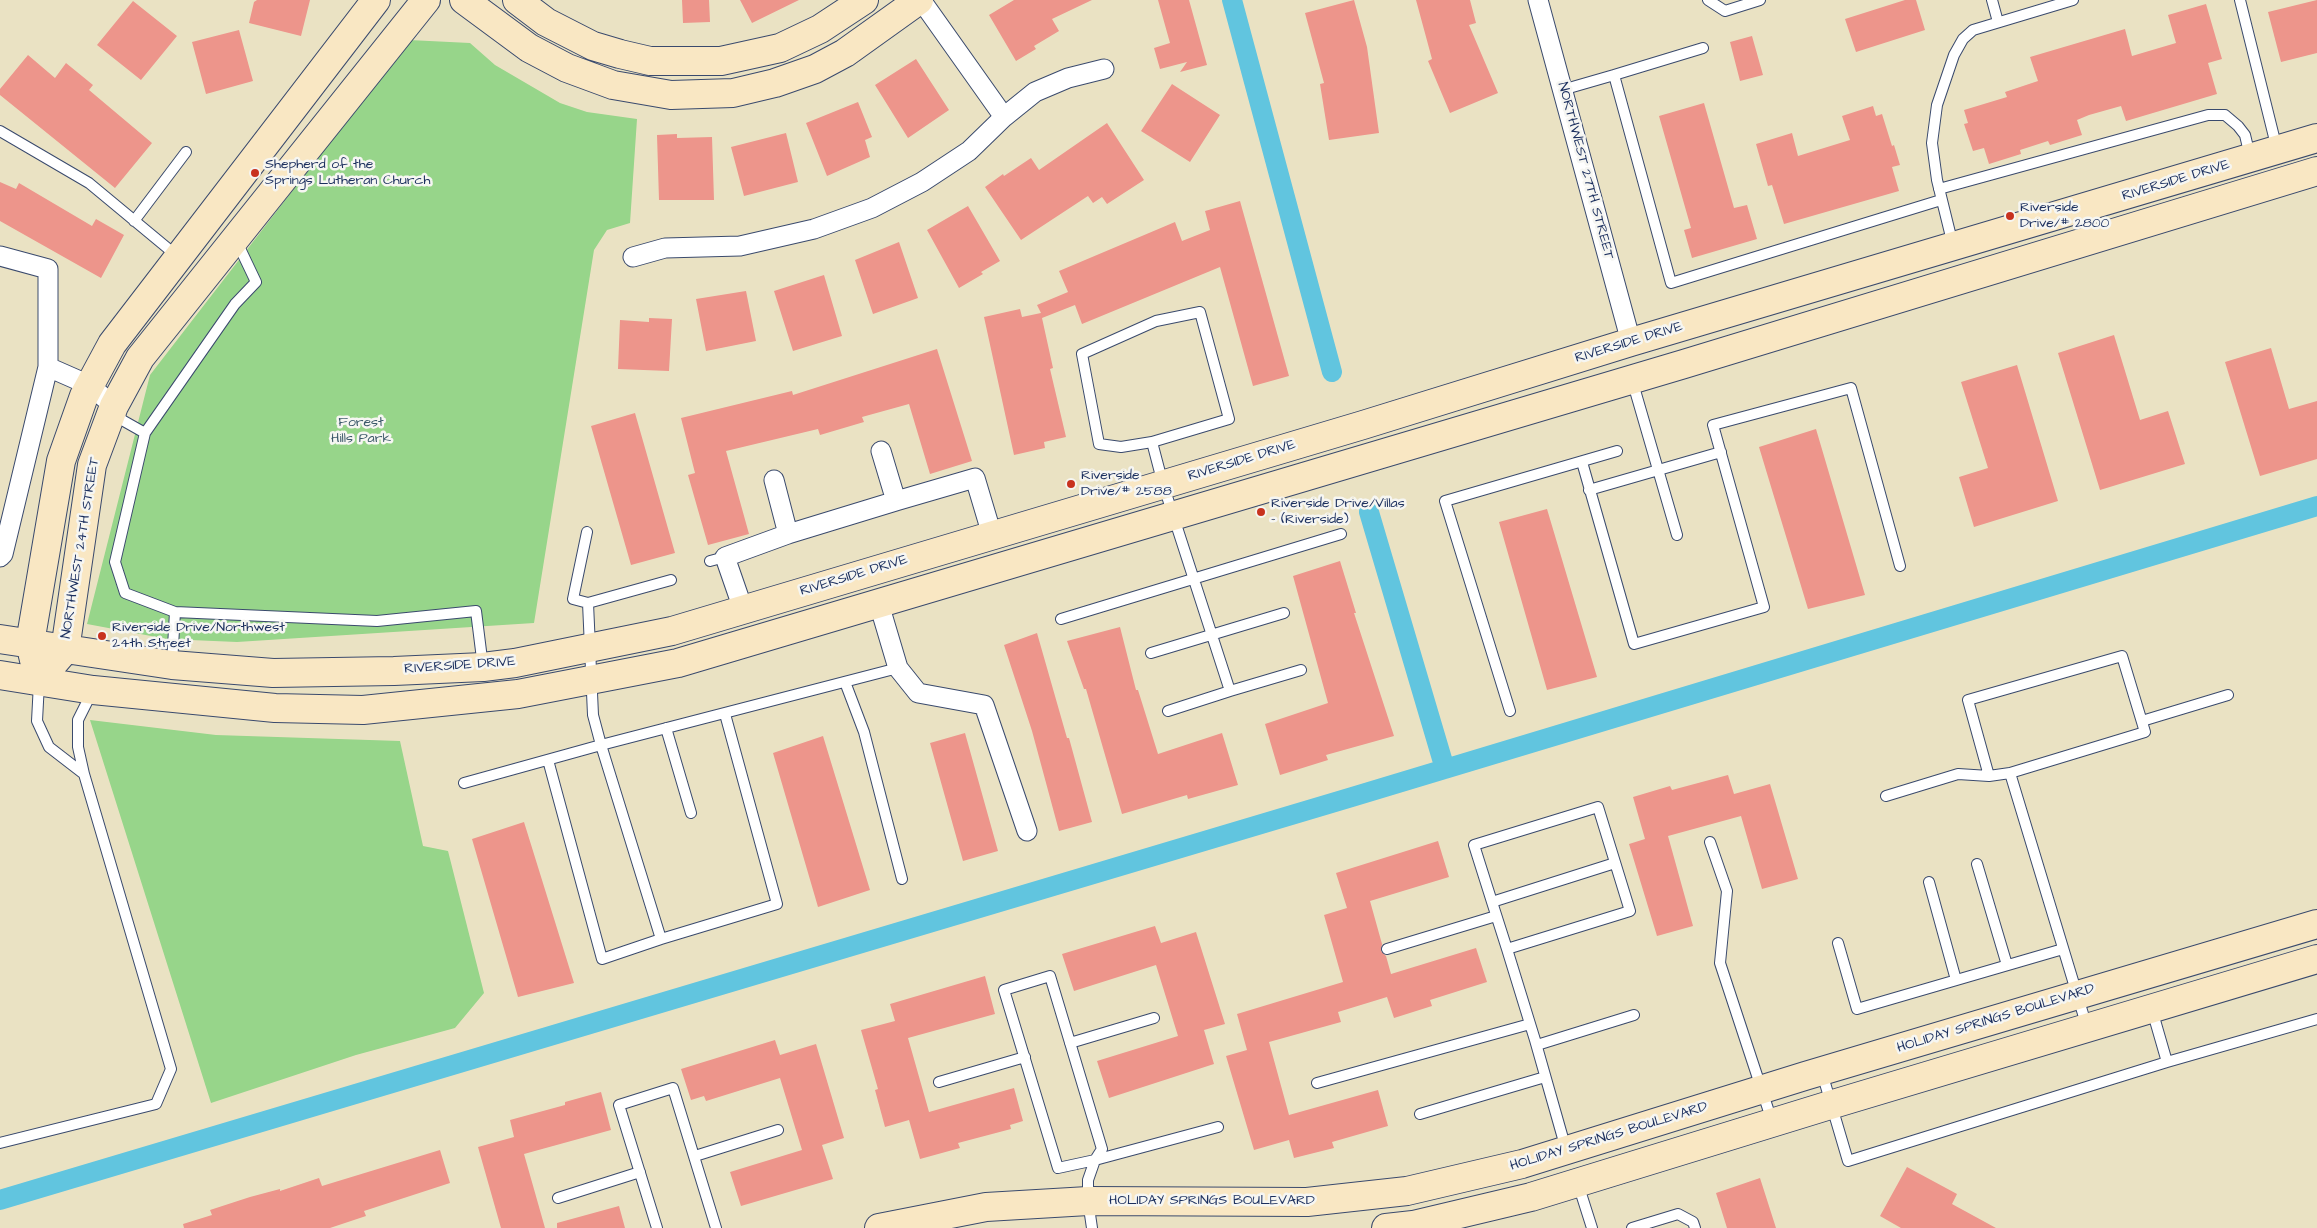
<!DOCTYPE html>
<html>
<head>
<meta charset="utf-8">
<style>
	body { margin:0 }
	canvas { display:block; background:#eae2c3 }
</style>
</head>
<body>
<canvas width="2317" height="1228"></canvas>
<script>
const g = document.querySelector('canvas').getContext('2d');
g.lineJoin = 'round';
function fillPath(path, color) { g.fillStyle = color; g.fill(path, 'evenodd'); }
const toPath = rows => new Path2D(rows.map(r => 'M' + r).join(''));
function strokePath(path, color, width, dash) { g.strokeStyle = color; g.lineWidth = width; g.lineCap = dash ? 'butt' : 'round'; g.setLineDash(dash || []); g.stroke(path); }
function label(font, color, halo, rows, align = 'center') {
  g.font = font + ' "Architects Daughter",sans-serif'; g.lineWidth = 5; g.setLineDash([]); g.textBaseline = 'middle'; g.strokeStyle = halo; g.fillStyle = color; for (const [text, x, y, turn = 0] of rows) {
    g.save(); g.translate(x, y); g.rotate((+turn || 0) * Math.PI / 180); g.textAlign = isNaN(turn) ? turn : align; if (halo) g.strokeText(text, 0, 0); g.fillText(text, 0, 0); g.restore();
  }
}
fillPath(toPath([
	[409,40,470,43,495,65,560,103,587,112,637,119,630,223,607,230,594,250,534,623,237,642,167,639,87,624,150,375],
	[90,720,216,735,400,741,423,846,448,851,484,993,455,1028,356,1055,211,1103]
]), '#97d58a');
strokePath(toPath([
	[1232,0,1332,372],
	[1369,512,1445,769],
	[0,1200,1352,797,2317,506]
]), '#61c5df', 20);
fillPath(toPath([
	[257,0,310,0,301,36,249,23,254,2],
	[682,0,709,0,710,22,683,23],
	[740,0,799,0,752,23],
	[1014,0,1092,0,1052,19,1059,31,1034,46,1036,49,1016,61,989,15],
	[1158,0,1189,0,1207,65,1180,72,1187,62,1160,69,1154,48,1170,43],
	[1354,0,1367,47,1379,133,1329,140,1320,84,1324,83,1305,13],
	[1416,0,1470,0,1476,23,1469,25,1498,93,1450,113,1428,61,1432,59],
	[1905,0,1916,0,1925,30,1856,52,1845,19],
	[2317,0,2317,53,2281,62,2268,12],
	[133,1,177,36,141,80,97,45],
	[2206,4,2222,59,2208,63,2217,94,2126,121,2121,106,2089,115,2077,120,2082,135,2050,145,2048,141,2020,150,2021,154,1989,164,1984,148,1973,151,1964,124,1968,123,1964,110,2007,97,2005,92,2038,81,2030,57,2125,29,2132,56,2176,43,2168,15],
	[239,30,253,81,206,94,192,42],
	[1752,36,1763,75,1740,81,1730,42],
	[28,55,55,78,66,63,93,85,89,90,152,143,115,188,0,95,0,89],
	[916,59,949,110,908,138,875,85],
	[1172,84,1220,115,1190,162,1141,131],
	[858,102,872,137,865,140,870,157,827,176,806,123],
	[1704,103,1734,208,1747,205,1757,239,1692,258,1684,230,1691,228,1659,116],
	[1873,106,1876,116,1882,114,1892,146,1894,145,1900,165,1892,167,1899,191,1784,224,1772,185,1768,186,1756,144,1792,133,1798,156,1850,140,1842,116],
	[1107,123,1144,180,1107,204,1102,197,1093,203,1088,196,1021,240,985,187,1003,174,1004,176,1031,158,1039,170],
	[786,133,798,182,744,196,731,147],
	[677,134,677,138,712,137,714,200,659,200,657,135],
	[0,182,16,189,19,183,92,226,96,219,124,235,101,278,0,221],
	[1240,201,1289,376,1253,386,1220,267,1082,324,1075,305,1042,318,1053,368,1050,369,1066,437,1044,442,1045,448,1014,455,984,317,1020,309,1022,317,1041,313,1037,305,1068,292,1059,271,1175,222,1182,241,1210,230,1205,211],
	[968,206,1000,261,981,272,983,274,959,288,927,230],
	[899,242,918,298,873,314,855,260],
	[824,275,842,336,793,351,774,291],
	[746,291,756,341,706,351,696,299],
	[649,318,672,319,669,371,618,369,620,320,649,322],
	[2114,335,2140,420,2168,411,2185,464,2100,490,2058,353],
	[2271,348,2289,409,2317,401,2317,459,2260,476,2225,362],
	[937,349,972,461,930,474,909,404,862,417,864,422,820,435,818,429,726,451,749,534,708,545,688,475,695,473,681,418,792,391,793,395],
	[2017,365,2058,501,1974,527,1959,477,1988,468,1961,382],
	[635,413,675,553,631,565,591,426],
	[1816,429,1865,595,1808,609,1759,447],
	[1547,509,1597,677,1547,690,1499,522],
	[1340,561,1356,613,1354,613,1394,736,1326,755,1328,760,1280,775,1265,724,1328,703,1293,576],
	[1120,627,1136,690,1138,690,1158,754,1222,733,1238,785,1188,799,1187,795,1122,814,1086,689,1084,689,1067,641],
	[1037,633,1067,738,1069,738,1092,822,1059,831,1032,731,1004,645],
	[965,733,998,851,963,861,930,743],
	[823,736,870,890,818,907,773,753],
	[1728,775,1734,794,1770,784,1798,879,1762,889,1741,816,1668,836,1693,926,1657,936,1629,844,1645,839,1633,797,1670,786,1672,790],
	[524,822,574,983,518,997,472,839],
	[1438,841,1449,877,1370,901,1382,944,1381,951,1386,956,1391,974,1476,948,1487,982,1430,1000,1432,1006,1394,1018,1387,997,1338,1012,1341,1022,1269,1042,1289,1115,1378,1090,1388,1126,1332,1142,1334,1148,1294,1158,1289,1140,1254,1150,1226,1056,1247,1050,1237,1014,1343,982,1324,915,1347,908,1336,873],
	[1155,926,1161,943,1196,932,1225,1024,1204,1030,1214,1064,1109,1098,1097,1061,1178,1036,1156,965,1074,991,1062,954],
	[985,976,995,1014,908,1038,929,1112,1014,1088,1023,1121,1010,1125,1011,1129,958,1143,960,1148,920,1159,909,1120,885,1127,875,1090,878,1089,861,1030,895,1021,890,1004],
	[775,1040,780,1055,816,1044,844,1138,822,1145,833,1179,741,1206,730,1172,802,1150,780,1078,706,1101,704,1096,691,1100,681,1069],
	[601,1092,611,1130,524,1154,545,1228,501,1228,478,1147,514,1137,510,1120,565,1105,565,1102],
	[440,1150,450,1183,364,1211,366,1216,330,1228,184,1228,183,1224,212,1215,210,1210,250,1197,280,1189,280,1191,319,1178,322,1186],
	[1907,1167,1957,1194,1952,1204,1996,1228,1901,1228,1880,1216],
	[1760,1178,1776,1228,1727,1228,1716,1193],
	[619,1206,625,1228,557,1228,557,1223]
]), '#ed958b');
const lane = toPath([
	[1708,0,1725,11,1760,0],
	[1992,0,1998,22],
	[2240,0,2277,149],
	[1614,75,1703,48],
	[1562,90,1614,75,1671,283,1941,200],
	[0,131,89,183,177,256],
	[1939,189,2208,115,2225,115,2238,126,2245,135,2250,156],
	[134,221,186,152],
	[1953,245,1937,180,1932,143,1937,105,1954,55,1963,39,1973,30,2073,0],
	[1632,380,1677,535],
	[116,409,122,420,145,433,115,562,125,593,175,612,377,621,476,611,483,667],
	[145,433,235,304,256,282,236,240],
	[1152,442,1121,447,1099,444,1082,354,1156,321,1200,312,1229,419,1152,442,1163,484,1230,691,1168,711],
	[1582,462,1634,644,1764,607,1713,425,1851,388,1900,566],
	[1589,490,1721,452],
	[587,532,573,599,588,603],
	[710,561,725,557],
	[671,580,588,603,593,715,601,745,898,668],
	[1061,619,1341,534],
	[1151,653,1284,613],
	[172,664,175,612],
	[845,682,864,732,902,879],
	[1230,691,1301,670],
	[1510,711,1445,501,1617,451],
	[2142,721,2228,695],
	[666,728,691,813],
	[548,760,602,959,661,939],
	[2010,773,1989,776,1968,700,2122,656,2145,732,2010,773,2087,1027],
	[84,774,78,747,78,720,92,692],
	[464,783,601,745,661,939,777,904,725,714],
	[1886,796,1958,774,1989,776],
	[1710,842,1727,891,1720,963,1772,1121],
	[1977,864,2007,965],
	[1929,882,1956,980],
	[1492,902,1615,863],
	[1838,943,1857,1009,2063,949],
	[1387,949,1496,916],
	[1507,949,1630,911,1598,807,1474,845,1492,902,1507,949,1535,1040,1566,1149],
	[2152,1010,2167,1062],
	[1070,1043,1154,1018],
	[1537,1045,1634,1015],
	[1822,1073,1848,1161,2167,1062,2317,1019],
	[939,1082,1025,1057],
	[1317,1083,1530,1024],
	[1420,1114,1545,1077],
	[0,1143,156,1104,171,1069,84,774,49,747,37,721,39,683],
	[695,1156,778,1130],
	[1578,1184,1592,1228],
	[558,1198,640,1172],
	[657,1228,619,1105,673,1088,716,1228],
	[1092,1228,1088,1201,1088,1180,1095,1160,1102,1149,1050,976,1004,990,1058,1168,1095,1160,1218,1127],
	[1632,1228,1678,1214,1693,1222,1695,1228]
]);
const street = toPath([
	[921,0,1004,117],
	[1538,0,1631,342],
	[0,256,48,269,48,367,3,554,0,557],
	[633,257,665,248,740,246,814,229,872,208,922,182,969,151,1004,117,1035,92,1068,78,1104,69],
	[48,367,89,385,114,406],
	[881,451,896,501,975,478,992,535],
	[774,480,788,534,896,501],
	[879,604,898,668,918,693,984,705,1027,831],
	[743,609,725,557,788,534]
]);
const secondary = toPath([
	[464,0,529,48,567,68,613,85,671,95,733,93,775,83,815,69,845,53,919,0],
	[517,0,546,22,593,46,620,54,650,61,721,61,780,48,820,29,864,0],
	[0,639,172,665,273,673,394,671,483,667,515,663,672,631,1363,425,1631,342,2317,138],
	[34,660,30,643,61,461,84,396,112,344,376,0],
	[53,664,65,650,92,465,114,406,140,358,426,0],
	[0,675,93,690,275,708,363,710,518,694,678,663,1684,364,2317,171],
	[879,1228,986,1207,1088,1201,1307,1202,1407,1191,1522,1164,1805,1076,2317,924],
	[1386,1228,1413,1225,1531,1197,1830,1105,2317,959]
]);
strokePath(lane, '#3a4a6d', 12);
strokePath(street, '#3a4a6d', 21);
strokePath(secondary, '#3a4a6d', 30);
strokePath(lane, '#fff', 10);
strokePath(street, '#fff', 19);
strokePath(secondary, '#f9e7c3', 28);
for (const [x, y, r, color] of [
	[255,173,5,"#c8321e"],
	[2010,216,5,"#c8321e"],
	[1071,484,5,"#c8321e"],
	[1261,512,5,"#c8321e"],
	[102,636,5,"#c8321e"]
]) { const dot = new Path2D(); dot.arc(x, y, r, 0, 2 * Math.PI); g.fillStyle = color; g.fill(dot); strokePath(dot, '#f6f6f2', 2); }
label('14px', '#1b2f5e', '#f6f6f2', [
	["Shepherd of the",265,165],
	["Springs Lutheran Church",265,181],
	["Riverside",2020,208],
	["Drive/# 2800",2020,224],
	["Riverside",1081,476],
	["Drive/# 2588",1081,492],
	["Riverside Drive/Villas",1271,504],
	["- (Riverside)",1271,520],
	["Riverside Drive/Northwest",112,628],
	["24th Street",112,644]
], 'left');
label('14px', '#1b2f5e', '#f6f6f2', [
	["NORTHWEST 27TH STREET",1585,171,75],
	["RIVERSIDE DRIVE",2176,181,-17],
	["RIVERSIDE DRIVE",1629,343,-17],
	["RIVERSIDE DRIVE",1242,461,-17],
	["NORTHWEST 24TH STREET",81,548,-81],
	["RIVERSIDE DRIVE",854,576,-17],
	["RIVERSIDE DRIVE",460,666,-4],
	["HOLIDAY SPRINGS BOULEVARD",1996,1019,-17],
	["HOLIDAY SPRINGS BOULEVARD",1609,1137,-17],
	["HOLIDAY SPRINGS BOULEVARD",1212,1201]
]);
label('14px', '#3a5869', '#f6f6f2', [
	["Forest",361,423],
	["Hills Park",361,439]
]);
</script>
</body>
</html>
